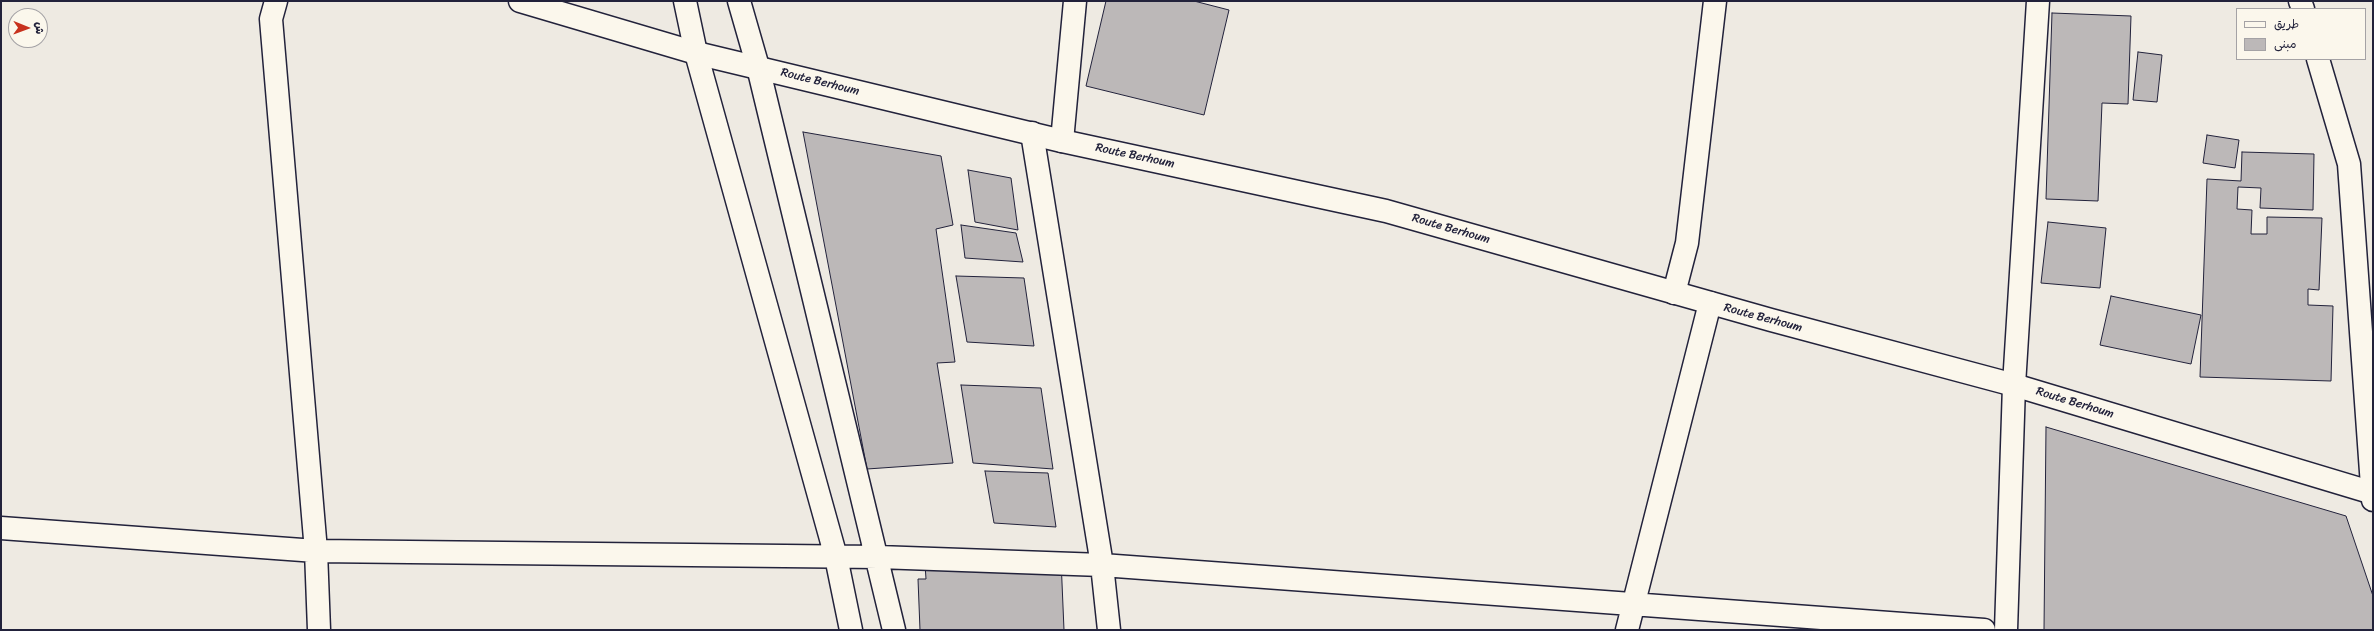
<!DOCTYPE html>
<html>
<head>
<meta charset="utf-8">
<style>
	body { margin:0 }
	#map { position:relative; width:2374px; height:631px; overflow:hidden; background:#eeeae2; font-family:Sriracha,"Playpen Sans Arabic",sans-serif }
	canvas { display:block }
	.frame { position:absolute; inset:0; border:2px solid #22223b; pointer-events:none }
	.legend { position:absolute; left:2236px; top:8px; width:130px; height:52px; box-sizing:border-box; background:#fbf7ec; border:1px solid #a4a2a5; margin:0; padding:5px 7px; list-style:none; font-size:12px; color:#22223b }
	.legend li { display:flex; align-items:center; gap:8px; height:20px }
	.legend b { width:20px; border:1px solid #a4a2a5 }
	.north { position:absolute; left:8px; top:8px; width:40px; height:40px; box-sizing:border-box; background:#fbf7ec; border:1px solid #a4a2a5; border-radius:50%; rotate:91deg; font-size:11px; font-weight:700; line-height:16px; text-align:center; color:#22223b }
	.north::after { content:''; display:block; margin:auto; width:14px; height:18px; background:#c8321e; clip-path:polygon(50% 0,100% 100%,50% 72%,0 100%) }
</style>
</head>
<body>
<div id="map">
<canvas width="2374" height="631"></canvas>
<div class="frame"></div>
<ul class="legend">
<li><b style="height:5px;background:#fbf7ec"></b>طريق</li>
<li><b style="height:11px;background:#bcb8b8"></b>مبنى</li>
</ul>
<div class="north">ش</div>
</div>
<script>
const g = document.querySelector('canvas').getContext('2d');
g.lineJoin = 'round';
function fillPath(path, color) { g.fillStyle = color; g.fill(path, 'evenodd'); }
const toPath = rows => new Path2D(rows.map(r => 'M' + r).join(''));
function strokePath(path, color, width, dash) { g.strokeStyle = color; g.lineWidth = width; g.lineCap = dash ? 'butt' : 'round'; g.setLineDash(dash || []); g.stroke(path); }
function label(font, color, halo, rows, align = 'center') {
  g.font = font + ' Sriracha,sans-serif'; g.lineWidth = 3; g.setLineDash([]); g.textBaseline = 'middle'; g.strokeStyle = halo; g.fillStyle = color; for (const [text, x, y, turn = 0] of rows) {
    g.save(); g.translate(x, y); g.rotate((+turn || 0) * Math.PI / 180); g.textAlign = isNaN(turn) ? turn : align; if (halo) g.strokeText(text, 0, 0); g.fillText(text, 0, 0); g.restore();
  }
}
const building = toPath([
	[1106,1,1194,1,1229,10,1204,115,1086,86,1106,1],
	[2052,13,2131,16,2128,104,2102,103,2098,201,2046,199,2052,13],
	[2138,52,2162,55,2157,102,2133,100,2138,52],
	[803,132,941,156,953,225,936,229,955,362,937,363,953,463,867,469,803,132],
	[2207,135,2239,140,2235,168,2203,163,2207,135],
	[2242,152,2314,154,2313,210,2260,208,2261,188,2238,187,2237,209,2252,210,2251,234,2267,234,2267,217,2322,218,2319,290,2308,289,2308,305,2333,306,2331,381,2200,377,2207,179,2241,181,2242,152],
	[968,170,1011,178,1018,230,975,222,968,170],
	[2048,222,2106,228,2100,288,2041,283,2048,222],
	[961,225,1016,233,1023,262,965,258,961,225],
	[956,276,1024,278,1034,346,967,342,956,276],
	[2111,296,2201,315,2191,364,2100,345,2111,296],
	[961,385,1041,388,1053,469,973,463,961,385],
	[2046,427,2346,516,2373,596,2373,630,2044,630,2046,427],
	[985,471,1048,473,1056,527,994,523,985,471],
	[1061,559,1064,630,920,630,918,579,926,579,925,564,1061,559]
]);
fillPath(building, '#bcb8b8');
strokePath(building, '#22223b', 1);
const street = toPath([
	[276,1,271,19,316,551,319,630],
	[685,1,696,53,836,557,851,630],
	[739,1,758,67,894,630],
	[2300,1,2303,9],
	[2318,59,2349,164,2373,500],
	[1032,133,1102,565,1109,630],
	[1062,141,1075,1],
	[1674,293,1687,243,1715,1],
	[1,528,316,551,878,557,1102,565,1984,630],
	[1627,630,1710,303],
	[2006,630,2014,385,2038,1]
]);
const secondary = toPath([
	[520,1,696,53,1062,141,1386,211,1771,320,2014,385,2373,493]
]);
strokePath(street, '#22223b', 25);
strokePath(secondary, '#22223b', 25);
strokePath(street, '#fbf7ec', 22);
strokePath(secondary, '#fbf7ec', 22);
label('12px', '#22223b', '#fbf7ec', [
	["Route Berhoum",820,82,14],
	["Route Berhoum",1135,156,12],
	["Route Berhoum",1451,229,16],
	["Route Berhoum",1763,318,15],
	["Route Berhoum",2075,403,17]
]);
</script>
</body>
</html>
